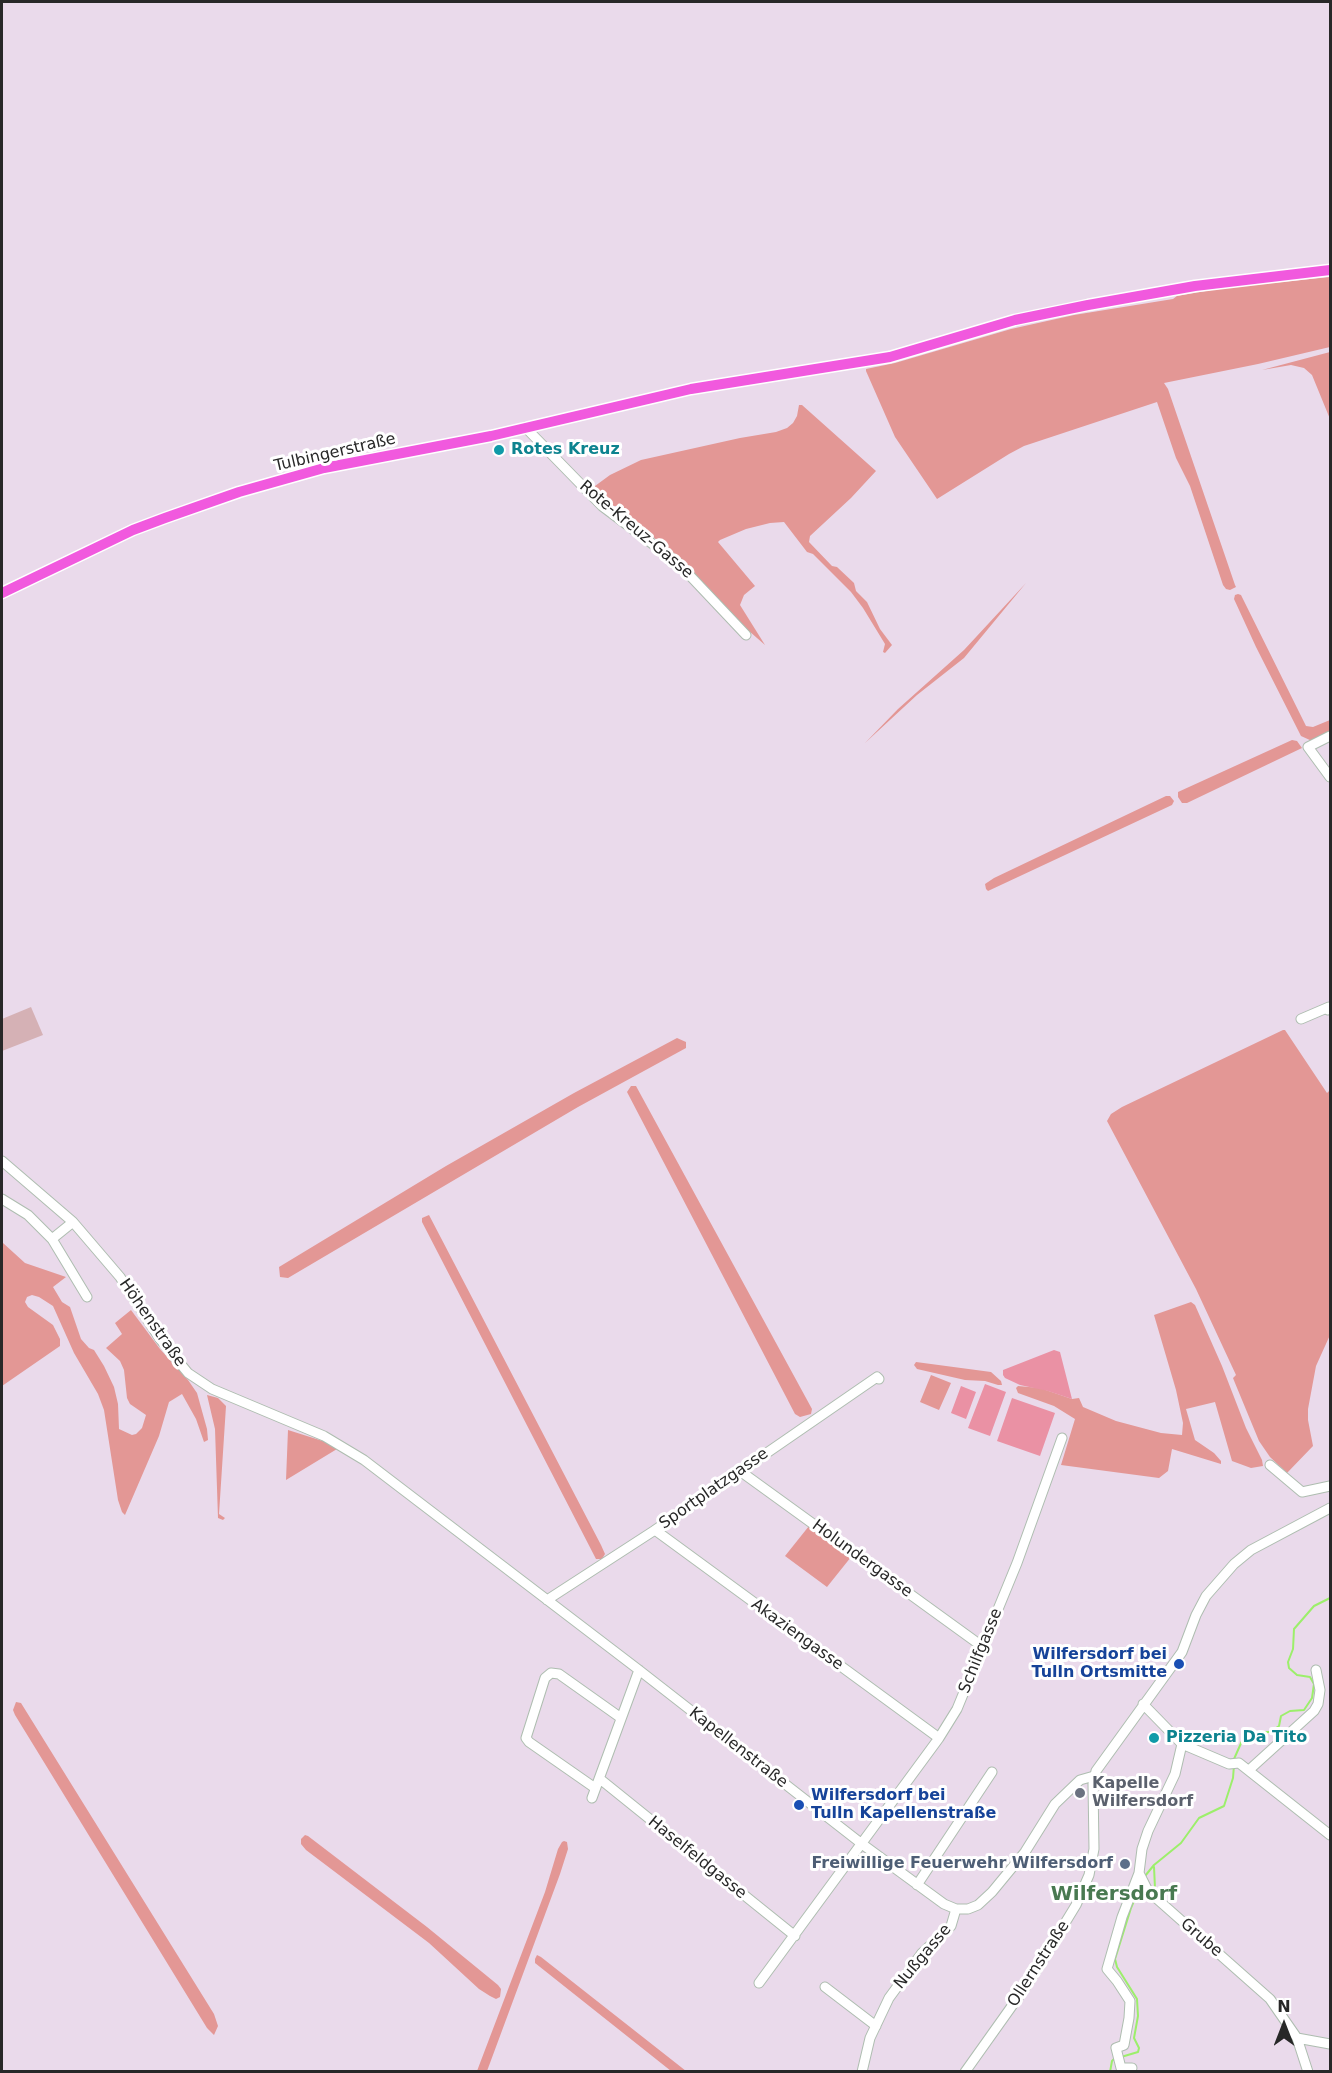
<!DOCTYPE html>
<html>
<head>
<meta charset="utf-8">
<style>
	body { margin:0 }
	#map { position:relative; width:1332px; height:2073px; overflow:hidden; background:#eadaeb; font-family:"DejaVu Sans",sans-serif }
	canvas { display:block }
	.frame { position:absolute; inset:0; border:3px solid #282828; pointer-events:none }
	.north { position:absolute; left:1254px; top:1995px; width:60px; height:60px; -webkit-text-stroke:4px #fff; paint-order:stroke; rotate:0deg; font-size:16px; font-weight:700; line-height:24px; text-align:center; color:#282828 }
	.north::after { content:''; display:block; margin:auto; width:21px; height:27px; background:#282828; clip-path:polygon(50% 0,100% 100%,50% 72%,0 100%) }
</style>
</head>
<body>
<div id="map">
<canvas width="1332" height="2073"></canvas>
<div class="frame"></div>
<div class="north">N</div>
</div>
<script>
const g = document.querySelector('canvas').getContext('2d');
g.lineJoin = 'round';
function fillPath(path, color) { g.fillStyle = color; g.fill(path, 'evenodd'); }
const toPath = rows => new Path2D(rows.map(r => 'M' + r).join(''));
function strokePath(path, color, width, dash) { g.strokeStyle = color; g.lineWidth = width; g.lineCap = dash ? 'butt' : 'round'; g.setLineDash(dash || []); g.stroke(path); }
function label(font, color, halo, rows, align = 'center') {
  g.font = font + ' "DejaVu Sans",sans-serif'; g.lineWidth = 6; g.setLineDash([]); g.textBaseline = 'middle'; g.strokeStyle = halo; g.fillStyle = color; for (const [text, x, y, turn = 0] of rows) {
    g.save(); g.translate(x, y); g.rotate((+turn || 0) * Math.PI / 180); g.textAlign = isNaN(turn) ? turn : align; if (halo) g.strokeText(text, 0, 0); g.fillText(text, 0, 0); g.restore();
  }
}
fillPath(toPath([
	[1330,277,1330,347,1258,364,1164,383,1168,389,1235,585,1236,587,1230,590,1226,589,1223,585,1190,486,1176,458,1157,402,1024,446,1009,454,937,499,895,437,866,371,866,369,895,363,1011,329,1074,315,1173,299,1177,296,1223,288],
	[1330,352,1330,419,1312,375,1304,368,1291,365,1262,370],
	[799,405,802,405,876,471,851,498,810,536,809,542,832,566,837,567,854,583,856,591,867,602,880,629,892,645,885,653,883,652,885,644,863,608,851,592,813,554,807,552,784,522,770,523,746,529,720,540,718,542,755,586,744,595,740,605,765,645,741,624,677,557,616,506,612,506,598,495,595,488,595,486,610,475,641,460,740,438,776,432,787,428,793,423,797,416],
	[1026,583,964,658,917,695,865,743,898,709,964,650],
	[1238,594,1241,595,1306,726,1313,727,1330,720,1330,733,1312,741,1301,736,1256,647,1234,599,1235,595],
	[1292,740,1297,741,1302,748,1187,803,1182,803,1178,797,1178,792],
	[1166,796,1170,796,1174,801,1172,805,988,891,986,889,985,884,994,878],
	[1283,1030,1285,1030,1327,1093,1330,1090,1330,1335,1316,1366,1308,1409,1308,1420,1313,1446,1287,1473,1270,1457,1259,1441,1235,1383,1233,1378,1236,1375,1196,1289,1107,1121,1111,1114,1122,1107],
	[677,1038,686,1042,686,1048,578,1107,288,1278,280,1277,279,1267,446,1166,574,1093],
	[631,1086,636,1086,812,1409,811,1414,800,1417,795,1414,627,1092],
	[429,1215,601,1545,605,1554,602,1559,596,1559,422,1222,422,1218],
	[3,1243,25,1263,66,1277,53,1287,62,1302,70,1307,81,1339,89,1348,94,1350,104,1366,114,1387,118,1404,119,1429,132,1435,136,1434,142,1428,146,1415,130,1404,127,1398,124,1370,120,1361,106,1348,122,1334,115,1323,131,1310,160,1349,188,1380,197,1393,207,1429,208,1440,204,1442,196,1419,182,1394,169,1402,159,1436,125,1515,122,1512,118,1500,104,1410,98,1394,74,1353,53,1306,39,1297,32,1295,27,1297,25,1302,28,1307,53,1325,60,1339,60,1346,2,1386,2,1244],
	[1191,1302,1195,1305,1222,1366,1246,1428,1262,1460,1263,1466,1251,1468,1232,1461,1215,1402,1186,1409,1195,1440,1214,1453,1221,1461,1221,1464,1172,1449,1168,1471,1159,1478,1061,1465,1075,1419,1054,1406,1018,1393,1016,1388,1018,1386,1040,1388,1072,1399,1079,1398,1083,1407,1116,1421,1161,1433,1182,1435,1183,1423,1176,1390,1154,1315],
	[916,1362,991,1372,1001,1381,1002,1385,998,1385,985,1381,965,1380,917,1369,914,1365],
	[931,1375,951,1383,939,1410,920,1402],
	[207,1395,218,1398,226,1406,219,1514,225,1518,223,1520,218,1518,215,1429],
	[288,1430,329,1443,337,1449,286,1480],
	[809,1526,851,1557,827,1587,785,1556],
	[16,1702,21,1703,214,2014,218,2026,214,2035,207,2028,15,1715,13,1710],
	[305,1835,308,1836,427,1927,498,1985,501,1989,500,1997,496,1999,490,1996,479,1989,429,1943,306,1850,301,1844,301,1839],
	[564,1841,567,1842,568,1849,560,1874,490,2063,487,2071,477,2071,545,1892,558,1849,562,1842],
	[537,1955,541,1957,686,2071,671,2071,535,1963,535,1959]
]), '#e39795');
fillPath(toPath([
	[31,1007,43,1035,2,1051,2,1019]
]), '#d5b1b5');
fillPath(toPath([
	[1054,1350,1060,1352,1072,1399,1048,1391,1020,1385,1005,1378,1003,1375,1003,1370],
	[985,1384,1006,1392,990,1436,968,1428],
	[961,1386,976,1392,966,1419,951,1413],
	[1012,1398,1055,1413,1040,1456,997,1441]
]), '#ea91a4');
strokePath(toPath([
	[1234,1759,1242,1741,1254,1732,1270,1732,1279,1726,1281,1716,1290,1711,1304,1710,1312,1698,1314,1684,1310,1677,1297,1675,1289,1668,1288,1662,1293,1649,1294,1629,1314,1606,1330,1598],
	[1154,1867,1155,1888],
	[1145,1876,1154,1865,1181,1843,1199,1818,1224,1806,1233,1778,1234,1765],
	[1121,2057,1138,2052,1139,2048,1134,2038,1138,2016,1137,1999,1117,1967,1115,1959,1131,1908,1141,1884],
	[1110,2072,1112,2061,1115,2058]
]), '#9cef6b', 2);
const minor = toPath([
	[525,427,602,506,678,563,746,635],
	[1330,736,1308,747,1330,777],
	[1301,1019,1329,1007,1328,1010,1330,1009],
	[2,1161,73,1222,120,1277,160,1339,188,1373,212,1389,324,1436,364,1460,639,1670,862,1844,944,1904,956,1909,968,1909,978,1905,992,1892,1025,1852,1055,1804,1080,1780,1094,1776],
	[2,1199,28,1215,52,1239,87,1297],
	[52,1239,73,1222],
	[1270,1465,1302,1492,1330,1486],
	[740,1471,983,1647],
	[655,1530,939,1738],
	[547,1600,655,1530,877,1377,879,1379],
	[1143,1704,1182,1744,1175,1774,1148,1831,1142,1849,1139,1873,1148,1891,1270,1999,1297,2038,1308,2072],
	[1182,1744,1229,1764,1239,1763,1330,1835],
	[1249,1770,1314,1711,1318,1704,1320,1690,1316,1670],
	[600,1779,795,1936],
	[595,1788,529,1742,526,1738,545,1678,551,1673,559,1674,621,1718],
	[592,1798,639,1670],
	[917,1885,992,1772],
	[759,1983,939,1738,957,1709,1017,1563,1062,1438],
	[825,1987,876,2026],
	[1297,2038,1330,2044],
	[1132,2068,1121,2068,1116,2048,1124,2045,1129,2018,1130,2001,1117,1981,1107,1969,1122,1917,1139,1873],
	[862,2072,870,2038,889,1998,922,1953,951,1926,956,1909],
	[965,2072,1029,1982,1076,1905,1089,1875,1094,1849,1093,1784,1096,1771,1182,1652,1196,1615,1206,1596,1234,1564,1251,1550,1330,1508]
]);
const major = toPath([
	[2,593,133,530,165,518,239,492,324,468,491,436,691,389,890,357,1015,320,1088,305,1195,286,1330,270]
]);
strokePath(minor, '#aebdb0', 11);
strokePath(major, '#fff', 13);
strokePath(minor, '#fff', 9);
strokePath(major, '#f159de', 10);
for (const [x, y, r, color] of [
	[499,450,6,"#0f9aa8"],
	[1179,1664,6,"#1a4fb4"],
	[1154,1738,6,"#0f9aa8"],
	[1080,1793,6,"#6b7280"],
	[799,1805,6,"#1a4fb4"],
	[1125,1864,6,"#5c6f8a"]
]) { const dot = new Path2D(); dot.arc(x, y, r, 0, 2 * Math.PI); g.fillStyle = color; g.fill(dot); strokePath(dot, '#fff', 2); }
label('bold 16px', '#0d838f', '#fff', [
	["Rotes Kreuz",511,450],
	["Pizzeria Da Tito",1166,1738]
], 'left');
label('16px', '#282828', '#fff', [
	["Tulbingerstraße",335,453,-13],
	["Rote-Kreuz-Gasse",636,530,40],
	["Höhenstraße",152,1323,55],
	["Sportplatzgasse",714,1489,-35],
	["Holundergasse",862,1559,36],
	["Akaziengasse",797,1635,36],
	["Schilfgasse",981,1651,-68],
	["Kapellenstraße",738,1748,38],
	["Haselfeldgasse",697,1858,39],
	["Grube",1201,1938,41],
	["Nußgasse",923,1957,-50],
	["Ollernstraße",1039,1964,-57]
]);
label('bold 16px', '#164399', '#fff', [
	["Wilfersdorf bei",1167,1655],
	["Tulln Ortsmitte",1167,1673],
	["Wilfersdorf bei",811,1796,"left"],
	["Tulln Kapellenstraße",811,1814,"left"]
], 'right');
label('bold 16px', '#5b616d', '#fff', [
	["Kapelle",1092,1784],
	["Wilfersdorf",1092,1802]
], 'left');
label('bold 16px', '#4e5e75', '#fff', [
	["Freiwillige Feuerwehr Wilfersdorf",1113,1864]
], 'right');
label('bold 20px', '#497951', '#fff', [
	["Wilfersdorf",1114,1895]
]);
</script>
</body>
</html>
